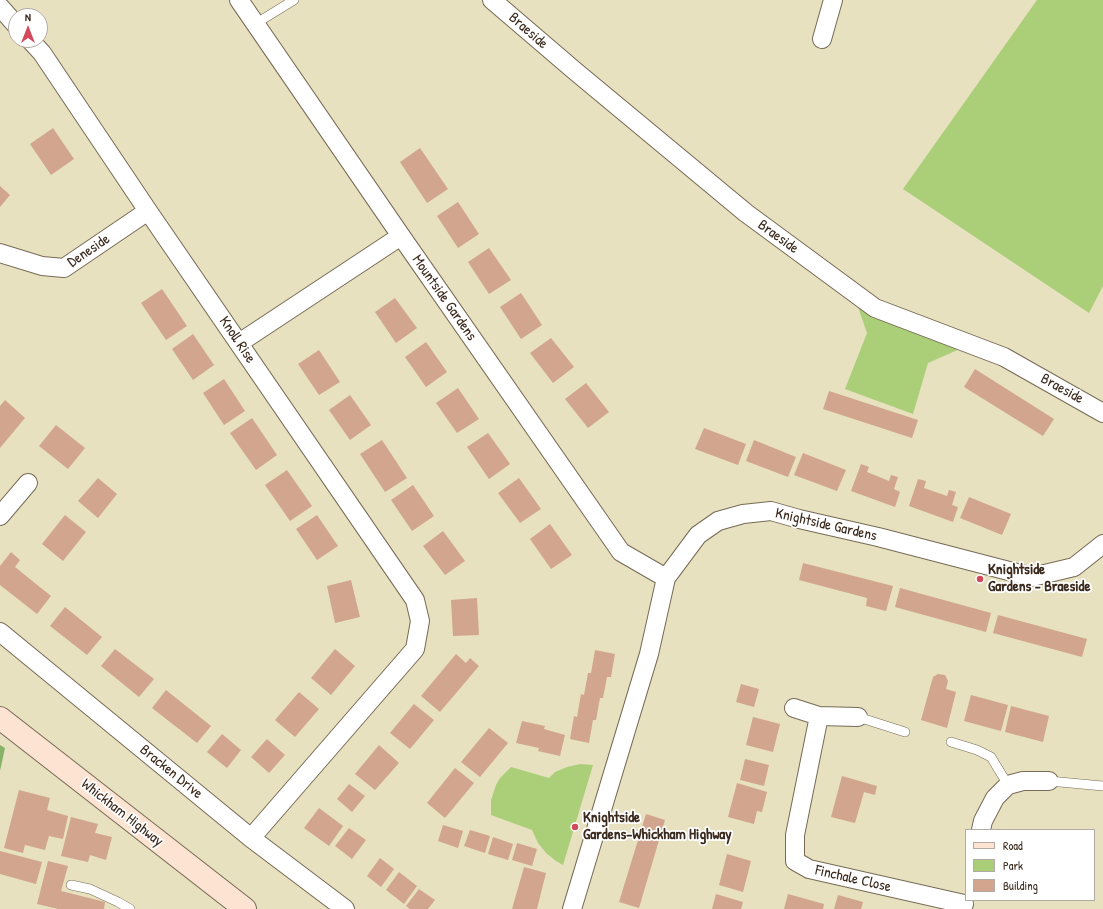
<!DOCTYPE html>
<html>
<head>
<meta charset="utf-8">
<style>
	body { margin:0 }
	#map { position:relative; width:1103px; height:909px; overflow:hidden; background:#e7e1bf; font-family:"Patrick Hand",sans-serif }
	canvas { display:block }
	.legend { position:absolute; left:965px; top:829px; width:130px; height:72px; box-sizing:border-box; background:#fff; border:1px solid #b1aaa5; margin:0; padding:5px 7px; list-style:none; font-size:12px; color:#3b2a1e }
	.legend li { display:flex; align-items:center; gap:8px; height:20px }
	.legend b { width:20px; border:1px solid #b1aaa5 }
	.north { position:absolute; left:8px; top:8px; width:40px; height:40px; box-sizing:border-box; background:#fff; border:1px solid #b1aaa5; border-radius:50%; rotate:0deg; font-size:11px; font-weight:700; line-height:16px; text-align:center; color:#3b2a1e }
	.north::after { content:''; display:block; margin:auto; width:14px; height:18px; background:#d1495b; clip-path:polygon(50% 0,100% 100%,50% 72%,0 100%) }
</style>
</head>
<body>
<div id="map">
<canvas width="1103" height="909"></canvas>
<ul class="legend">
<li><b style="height:5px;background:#fde3d1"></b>Road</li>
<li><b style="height:11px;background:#aacf78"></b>Park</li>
<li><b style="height:11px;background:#d1a58e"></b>Building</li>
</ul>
<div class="north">N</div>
</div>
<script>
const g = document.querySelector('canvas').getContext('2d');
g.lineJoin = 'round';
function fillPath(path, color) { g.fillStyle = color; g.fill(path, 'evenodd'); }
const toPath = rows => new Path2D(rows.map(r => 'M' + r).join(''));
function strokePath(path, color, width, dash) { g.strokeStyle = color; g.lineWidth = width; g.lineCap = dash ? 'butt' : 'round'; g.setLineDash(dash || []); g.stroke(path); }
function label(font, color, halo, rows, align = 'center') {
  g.font = font + ' "Patrick Hand",sans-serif'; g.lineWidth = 3.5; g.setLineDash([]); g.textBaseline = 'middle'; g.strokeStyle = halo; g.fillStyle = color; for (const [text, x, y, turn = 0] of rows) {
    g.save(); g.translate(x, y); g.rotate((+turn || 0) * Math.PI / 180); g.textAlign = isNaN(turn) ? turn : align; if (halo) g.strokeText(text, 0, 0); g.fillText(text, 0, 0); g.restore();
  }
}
fillPath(toPath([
	[1037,0,1103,0,1103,286,1089,313,903,189],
	[858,307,910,329,962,348,928,363,913,414,845,389,867,333],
	[580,764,593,765,563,865,556,861,546,853,538,843,532,830,491,815,491,800,496,785,500,778,511,767,549,778,555,772,567,767]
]), '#aacf78');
fillPath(toPath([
	[0,745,5,748,0,771]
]), '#87b268');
fillPath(toPath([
	[53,128,74,159,51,175,30,144],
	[420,148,448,189,427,203,400,162],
	[0,186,10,195,0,207],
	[458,202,479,234,458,248,437,216],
	[489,248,511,280,489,294,468,262],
	[162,289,187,326,166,340,141,303],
	[521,293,542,325,521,339,500,307],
	[395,298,417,328,396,343,375,312],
	[193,334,214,365,193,380,172,349],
	[551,338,574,367,553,383,530,353],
	[426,342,447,372,426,387,405,357],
	[319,350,340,382,319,395,298,364],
	[975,369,1054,419,1043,436,964,387],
	[224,379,245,411,224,425,203,393],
	[586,383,609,412,588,428,565,399],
	[458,388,479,419,457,433,436,403],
	[829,391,918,420,912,438,823,409],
	[350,395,371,425,350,440,329,410],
	[5,400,25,418,0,448,0,406],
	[252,418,277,455,256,470,230,433],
	[56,425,85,448,68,469,39,446],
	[704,428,746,444,738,465,695,449],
	[488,433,510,464,489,479,467,447],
	[382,440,407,478,385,492,360,454],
	[754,440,796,457,788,477,746,461],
	[803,453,846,470,837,491,794,475],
	[861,464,869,467,867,472,889,481,891,475,898,477,894,489,900,492,895,507,851,491],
	[287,470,312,506,290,521,265,485],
	[98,478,117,494,98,518,78,501],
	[519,478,541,509,520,523,498,493],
	[918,479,926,481,924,488,947,496,949,490,956,492,952,505,958,507,953,522,909,506],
	[413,485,434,516,412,531,391,500],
	[969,497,1011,514,1002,535,960,518],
	[65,515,86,532,63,561,42,544],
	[317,515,338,546,317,560,296,529],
	[550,524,572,555,551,569,530,539],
	[443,531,465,561,445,575,423,546],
	[11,552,20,560,15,567,51,596,37,614,0,585,0,566],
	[803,563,893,586,886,611,866,606,867,598,799,580],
	[351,580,360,617,335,623,327,586],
	[900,588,991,613,986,632,895,607],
	[477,598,479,635,453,636,451,600],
	[65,607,102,637,87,655,50,626],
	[998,615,1087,639,1082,657,993,633],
	[115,649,154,679,139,697,101,666],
	[335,649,355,666,331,695,311,678],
	[595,650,615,654,611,677,607,677,603,698,600,698,596,720,593,720,589,743,570,739,574,716,577,717,581,694,584,695,588,673,591,673],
	[456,654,466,663,470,658,479,666,440,712,421,696],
	[938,674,945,675,948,681,946,689,956,692,947,728,921,720,933,677],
	[741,684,759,689,754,707,736,702],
	[166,690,211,726,197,743,152,708],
	[299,692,319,709,295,737,275,720],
	[971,695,1008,705,1001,731,964,721],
	[414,704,434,720,410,749,390,733],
	[1011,706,1049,716,1043,742,1005,732],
	[753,717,780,724,773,752,746,745],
	[522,721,545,726,544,729,565,735,560,756,538,751,539,748,516,743],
	[489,728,508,743,480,777,461,762],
	[222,734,241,750,227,768,207,752],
	[267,739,285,755,269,773,251,757],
	[379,745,399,763,375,790,355,774],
	[745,759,769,765,764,786,740,780],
	[455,768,474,783,445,818,427,803],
	[842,776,877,786,875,795,864,792,855,823,831,817],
	[737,783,767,792,762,812,757,811,754,824,728,817],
	[349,784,365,796,352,812,337,799],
	[19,790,50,798,47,810,68,816,63,839,49,836,45,850,25,845,23,853,4,848],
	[319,808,343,826,329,846,304,828],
	[646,814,665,820,639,908,619,902],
	[71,817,98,824,95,833,112,837,106,860,90,855,88,862,61,856],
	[443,825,463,831,458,848,438,841],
	[349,828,366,840,352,859,335,846],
	[470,830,490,836,485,853,464,846],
	[493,837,513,844,508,860,488,854],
	[517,843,537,849,532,866,512,860],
	[0,851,42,862,36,884,0,874],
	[727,854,751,861,743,892,719,885],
	[380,858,394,869,381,887,367,876],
	[48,861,68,866,61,891,105,902,104,909,58,909,37,904],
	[524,867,546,873,537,909,512,909],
	[399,872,417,886,404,904,386,890],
	[419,889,435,900,428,909,410,909,406,906],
	[716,894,743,902,741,909,712,909],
	[788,894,824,904,823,909,784,909],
	[838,895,863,902,861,909,834,909]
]), '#d1a58e');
const lane = toPath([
	[255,24,294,0],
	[858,717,905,732],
	[951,742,977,750,991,757,1008,785],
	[1049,781,1103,786],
	[71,885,90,889,118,902,130,909]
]);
const street = toPath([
	[239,0,401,236,621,552,666,578],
	[492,0,575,71,746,213,875,308,1004,357,1103,413],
	[0,7,16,25],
	[822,39,833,0],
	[30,40,42,53,148,211,415,600,420,621,415,649,251,838],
	[0,253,42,266,64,268,148,211],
	[239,343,401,236],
	[0,516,28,483],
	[0,632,251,838,345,909],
	[794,708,819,716,858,717],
	[819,716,795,835,795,861,809,869,964,904],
	[981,830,983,821,995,798,1008,785,1023,781,1049,781],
	[572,909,649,654,666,578,698,535,718,521,743,514,771,511,799,519,878,537,1032,577,1074,567,1103,544]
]);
const secondary = toPath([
	[0,718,245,909]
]);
strokePath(lane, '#776a56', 10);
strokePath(street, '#776a56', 20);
strokePath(secondary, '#776a56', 24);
strokePath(lane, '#fff', 9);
strokePath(street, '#fff', 18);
strokePath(secondary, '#fde3d1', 22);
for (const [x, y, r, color] of [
	[980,579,4,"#d1495b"],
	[575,827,4,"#d1495b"]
]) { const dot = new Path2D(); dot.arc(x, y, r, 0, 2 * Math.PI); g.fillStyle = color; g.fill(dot); strokePath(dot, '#fff', 1.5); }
label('15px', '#3b2a1e', '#fff', [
	["Braeside",528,31,41],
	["Braeside",778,237,36],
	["Deneside",89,251,-34],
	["Mountside Gardens",444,298,55],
	["Knoll Rise",237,340,56],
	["Braeside",1062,389,29],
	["Knightside Gardens",826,525,13],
	["Bracken Drive",171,772,39],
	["Whickham Highway",122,813,38],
	["Finchale Close",853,879,13]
]);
label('bold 15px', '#3b2a1e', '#fff', [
	["Knightside",988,570],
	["Gardens - Braeside",988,587],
	["Knightside",583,818],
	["Gardens-Whickham Highway",583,835]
], 'left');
</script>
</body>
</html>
